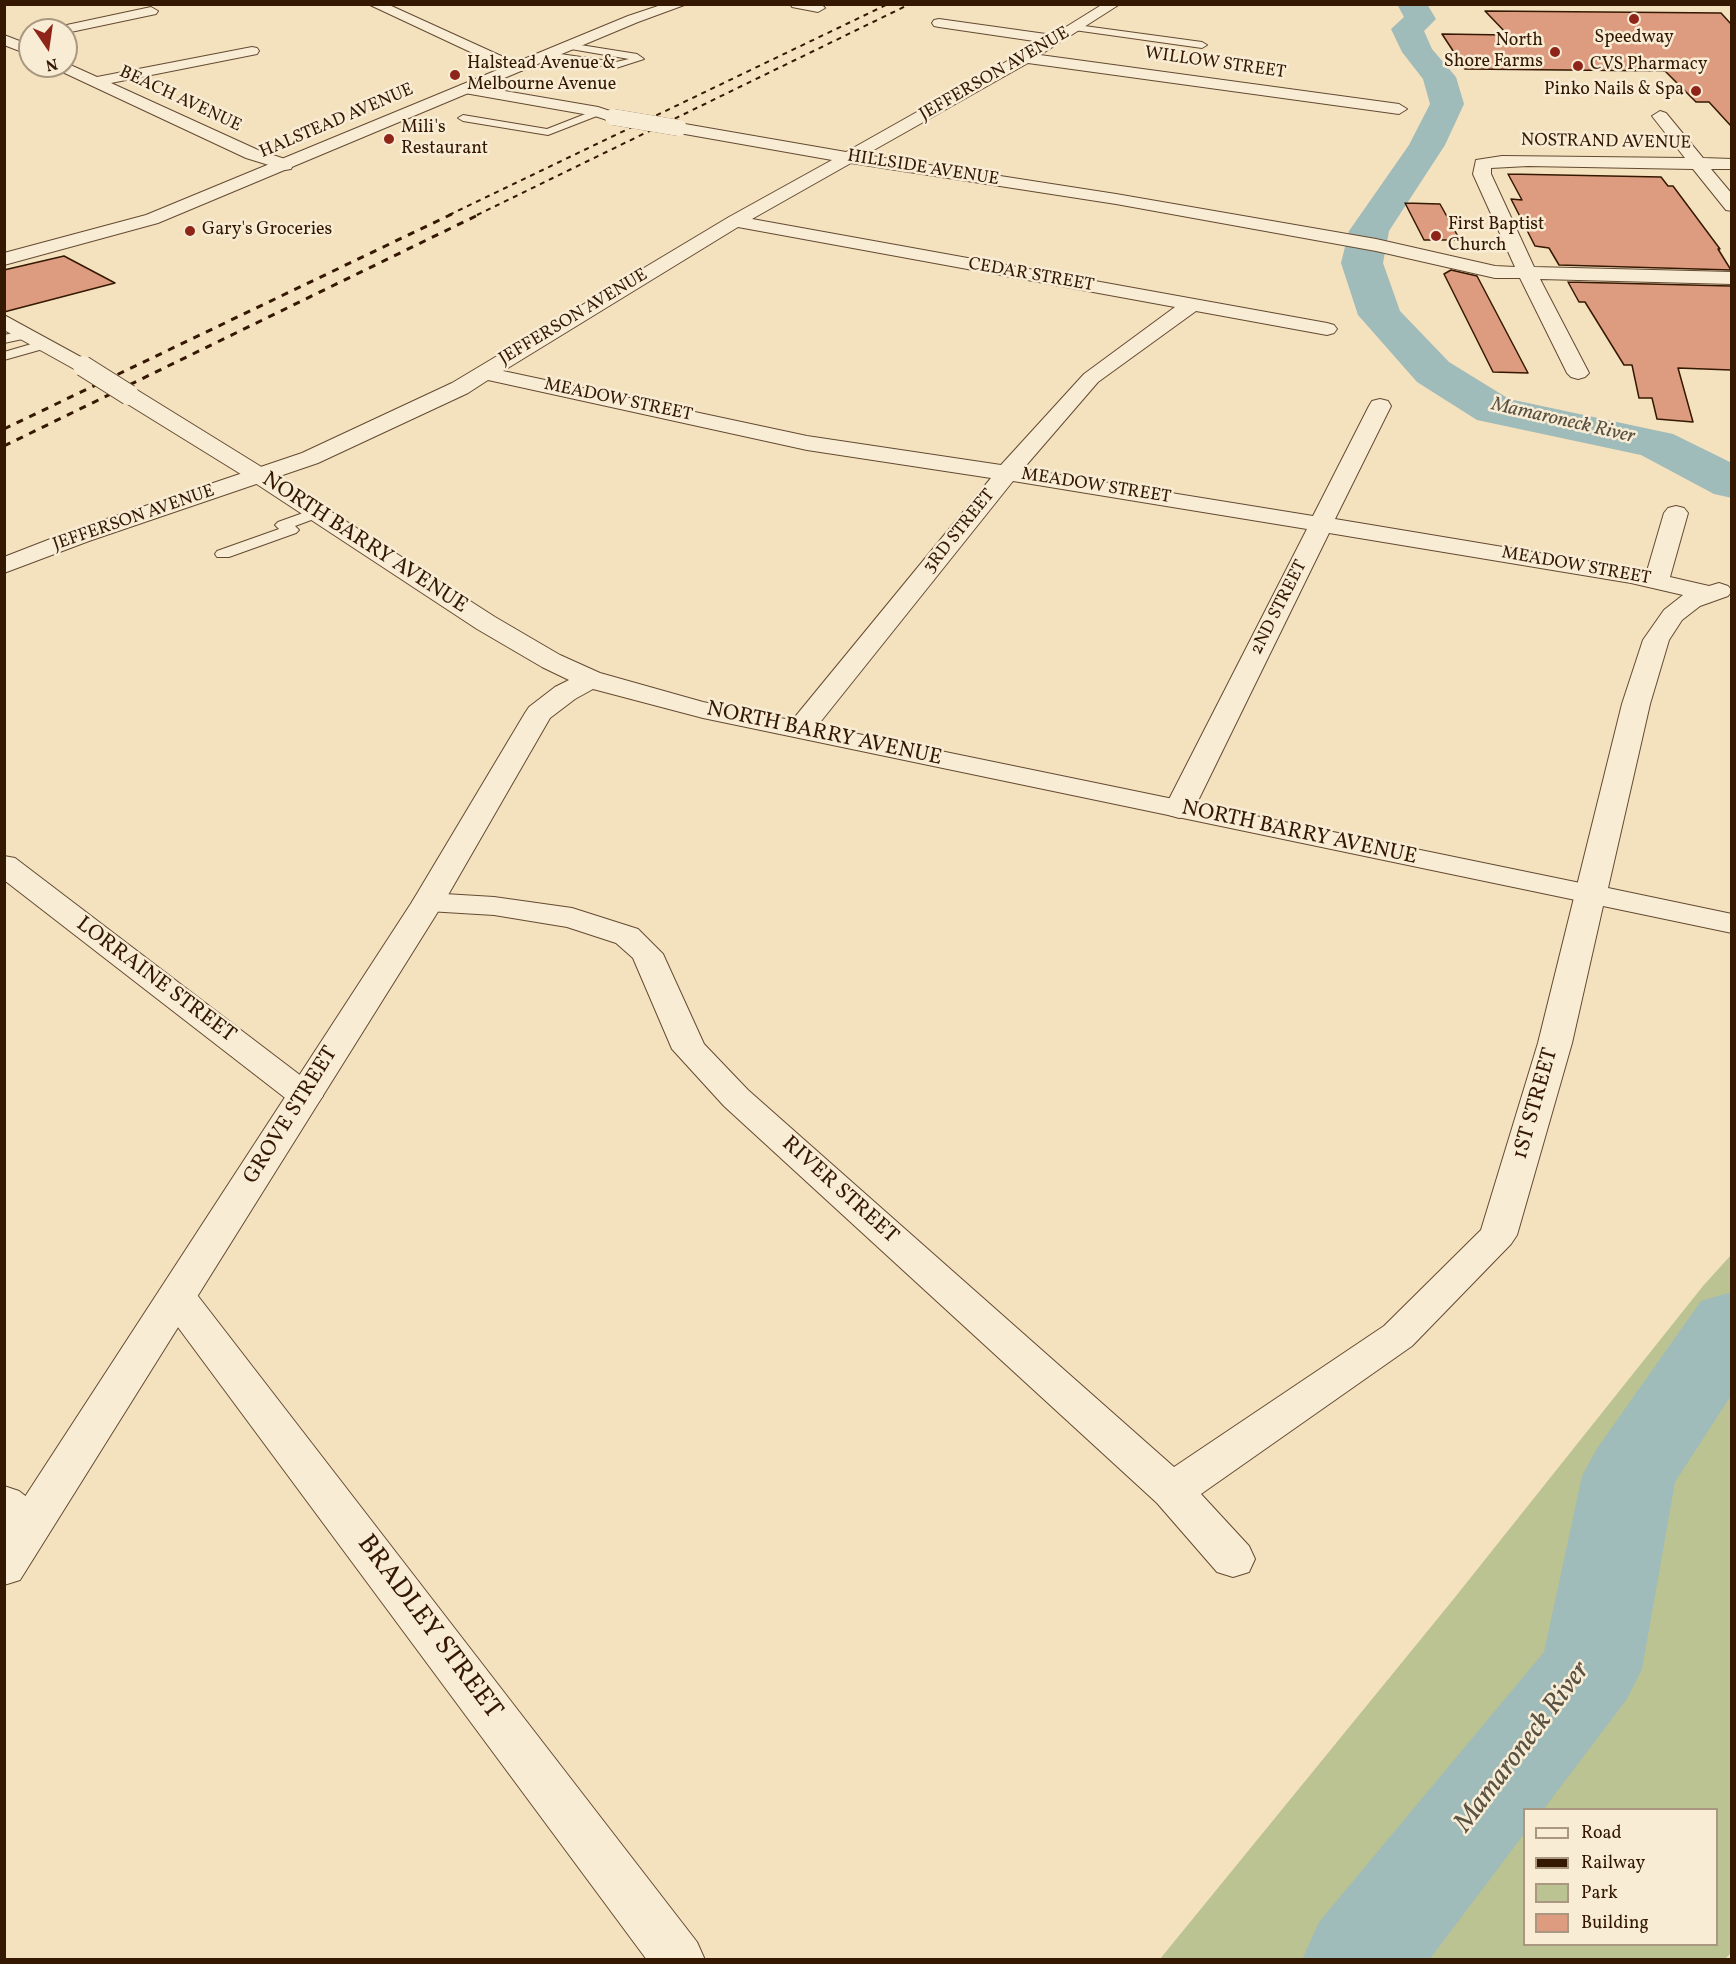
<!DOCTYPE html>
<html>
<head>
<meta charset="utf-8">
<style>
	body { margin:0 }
	#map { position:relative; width:1736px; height:1964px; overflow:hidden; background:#f4e1be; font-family:Vollkorn,serif }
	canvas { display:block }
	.frame { position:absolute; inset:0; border:6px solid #341802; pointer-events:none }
	.legend { position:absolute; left:1523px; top:1808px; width:195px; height:138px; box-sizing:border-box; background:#f8ecd5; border:2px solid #aa9781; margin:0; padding:8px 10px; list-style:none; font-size:18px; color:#341802 }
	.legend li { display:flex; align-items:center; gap:12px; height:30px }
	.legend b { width:30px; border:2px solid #aa9781 }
	.north { position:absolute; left:18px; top:18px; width:60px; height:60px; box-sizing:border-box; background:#f8ecd5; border:2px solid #aa9781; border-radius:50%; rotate:167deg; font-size:16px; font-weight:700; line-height:24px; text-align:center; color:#341802 }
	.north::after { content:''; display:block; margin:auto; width:21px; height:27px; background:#8f2418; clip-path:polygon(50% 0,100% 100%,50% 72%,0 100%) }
</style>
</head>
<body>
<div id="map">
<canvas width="1736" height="1964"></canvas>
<div class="frame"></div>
<ul class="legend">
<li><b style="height:8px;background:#f8ecd5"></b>Road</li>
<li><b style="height:8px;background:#341802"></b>Railway</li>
<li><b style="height:16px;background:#bbc392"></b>Park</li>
<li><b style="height:16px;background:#dd9c7f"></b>Building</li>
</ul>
<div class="north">N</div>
</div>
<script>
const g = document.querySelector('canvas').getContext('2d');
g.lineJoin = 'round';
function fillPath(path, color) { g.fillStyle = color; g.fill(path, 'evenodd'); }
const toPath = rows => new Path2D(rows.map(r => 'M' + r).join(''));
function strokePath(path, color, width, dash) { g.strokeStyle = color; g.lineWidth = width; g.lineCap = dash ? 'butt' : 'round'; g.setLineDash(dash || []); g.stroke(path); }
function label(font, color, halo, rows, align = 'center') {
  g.font = font + ' Vollkorn,serif'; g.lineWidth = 5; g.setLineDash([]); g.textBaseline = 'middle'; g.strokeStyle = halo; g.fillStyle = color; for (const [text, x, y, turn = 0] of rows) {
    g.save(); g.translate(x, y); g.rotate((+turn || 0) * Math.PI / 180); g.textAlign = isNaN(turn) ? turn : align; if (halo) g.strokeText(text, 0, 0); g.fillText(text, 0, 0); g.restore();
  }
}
fillPath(toPath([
	[1731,1255,1731,1953,1724,1960,1160,1959,1452,1601,1703,1286],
	[1524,1810,1716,1810,1716,1944,1524,1944]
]), '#bbc392');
fillPath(toPath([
	[1397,4,1427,4,1436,19,1424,31,1432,49,1456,77,1464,104,1445,145,1389,231,1383,263,1400,311,1449,362,1509,399,1673,434,1732,463,1732,498,1714,494,1641,455,1477,420,1417,382,1358,315,1341,263,1349,231,1409,145,1430,104,1423,79,1402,52,1391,29,1404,17,1397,4],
	[1732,1292,1732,1394,1675,1482,1642,1669,1627,1699,1543,1810,1524,1810,1524,1834,1429,1960,1302,1960,1319,1922,1544,1652,1582,1476,1596,1450,1701,1301,1732,1292]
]), '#9fbbba');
const building = toPath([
	[1485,11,1721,13,1731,24,1731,126,1709,102,1696,102,1665,71,1465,69,1442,34,1508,35,1485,11],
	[1508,174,1661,177,1668,186,1673,186,1720,249,1718,249,1731,270,1559,265,1549,248,1535,246,1511,199,1522,200,1508,174],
	[1405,203,1440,204,1460,240,1424,240,1405,203],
	[64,256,115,283,4,312,4,270,64,256],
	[1451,270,1477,276,1528,373,1493,372,1444,274,1451,270],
	[1568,282,1731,286,1731,370,1678,368,1693,422,1657,419,1652,398,1639,398,1632,365,1624,365,1585,302,1579,302,1568,282]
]);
fillPath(building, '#dd9c7f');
strokePath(building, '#341802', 1.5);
const service = toPath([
	[1077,25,1202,42,1207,45,1202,48,1074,30,1072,28,1077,25],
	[568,43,637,54,644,59,616,68,546,58,541,55,546,52,616,62,629,59,565,48,563,46,568,43],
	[598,109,603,112,602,114,548,135,463,121,458,118,463,115,547,129,598,109],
	[27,330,32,331,33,334,32,337,4,343,4,335,27,330],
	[45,340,52,344,50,347,4,360,4,352,45,340],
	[317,508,325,513,322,516,295,526,299,530,296,533,229,557,217,557,215,554,217,551,279,529,275,525,278,522,317,508]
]);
const minor = toPath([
	[368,4,387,4,521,65,524,68,521,71,511,71,368,4],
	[790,4,821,4,825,8,818,12,792,7,790,4],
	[1103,4,1120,4,1040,55,1399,104,1407,109,1399,114,1028,63,865,155,1116,194,1376,239,1495,266,1515,267,1473,174,1476,160,1502,156,1685,158,1652,116,1660,111,1666,113,1703,158,1732,159,1732,169,1711,169,1732,194,1732,211,1726,210,1693,169,1528,166,1491,168,1491,174,1534,267,1732,272,1732,284,1540,279,1589,373,1585,377,1578,379,1571,377,1567,373,1520,278,1495,278,1376,251,1116,204,851,163,752,219,1327,323,1334,325,1337,329,1334,333,1327,335,1196,311,1098,382,1023,469,1313,516,1369,406,1372,401,1380,399,1388,401,1391,406,1335,519,1647,571,1664,513,1668,508,1676,506,1684,508,1688,513,1670,577,1709,586,1719,583,1728,586,1732,591,1728,596,1700,606,1682,620,1669,640,1650,704,1608,888,1732,914,1732,933,1603,906,1572,1043,1517,1235,1511,1244,1412,1346,1201,1494,1249,1546,1255,1559,1249,1572,1233,1577,1217,1572,1157,1503,724,1106,672,1049,633,958,616,943,567,927,494,915,428,911,417,909,412,902,417,895,428,893,494,897,572,908,638,929,663,954,704,1044,748,1090,1174,1467,1384,1326,1481,1230,1538,1043,1622,704,1643,640,1664,610,1683,595,1631,583,1329,533,1194,809,1189,815,1179,818,1169,815,1164,809,1307,529,1013,481,810,735,800,737,790,735,786,729,790,723,991,478,807,450,488,380,468,393,318,463,89,541,4,573,4,557,71,531,302,453,452,383,729,217,832,160,679,133,673,131,671,128,673,125,679,123,846,152,1041,42,939,27,934,26,932,23,934,20,939,19,1053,35,1103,4],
	[738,227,1175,307,1084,374,1001,465,807,436,503,371,738,227],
	[151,7,158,11,156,14,66,33,66,30,55,30,62,26,151,7],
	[4,35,30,45,30,55,4,45,4,35],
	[252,47,257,48,259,51,257,54,111,83,258,150,291,161,293,165,291,169,285,170,246,158,56,69,53,66,66,66,66,63,97,77,252,47],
	[464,84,598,107,619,114,621,117,613,122,595,116,459,92,456,89,459,86,464,84],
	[4,856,15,858,317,1088,323,1096,317,1104,305,1107,293,1104,4,880,4,856],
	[177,1283,191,1287,697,1942,705,1960,647,1960,163,1307,157,1297,163,1287,177,1283],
	[4,1486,19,1491,46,1512,53,1524,46,1536,31,1541,16,1536,4,1528,4,1486]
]);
const tertiary = toPath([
	[664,4,687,4,638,22,158,223,4,265,4,253,146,215,628,16,664,4],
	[4,315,90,362,93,366,90,370,83,372,76,370,4,330,4,315],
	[129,389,137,390,268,471,495,617,560,655,600,673,703,702,1590,885,1601,887,1606,894,1601,901,1590,903,703,718,593,689,575,699,550,718,444,902,20,1580,4,1585,4,1529,412,902,525,713,529,707,555,687,569,680,542,667,477,629,252,481,121,400,118,395,121,390,129,389]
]);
strokePath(service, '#644a31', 2);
strokePath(minor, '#644a31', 2);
strokePath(tertiary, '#644a31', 2);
fillPath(service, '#f8ecd5');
fillPath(minor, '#f8ecd5');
fillPath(tertiary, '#f8ecd5');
strokePath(toPath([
	[449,215,888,4],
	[477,215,910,4]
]), '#341802', 2, [5, 5]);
strokePath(toPath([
	[4,429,452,214],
	[4,446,480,214]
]), '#341802', 3, [7, 7]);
const minorBridge = toPath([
	[613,117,679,128]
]);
const tertiaryBridge = toPath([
	[83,366,129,395]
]);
strokePath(minorBridge, '#644a31', 16, []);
strokePath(tertiaryBridge, '#644a31', 22, []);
strokePath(minorBridge, '#f8ecd5', 16);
strokePath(tertiaryBridge, '#f8ecd5', 20);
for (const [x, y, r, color] of [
	[1634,19,6,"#8f2418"],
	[1555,52,6,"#8f2418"],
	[1578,66,6,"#8f2418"],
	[455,75,6,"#8f2418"],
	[1696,91,6,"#8f2418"],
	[389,139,6,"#8f2418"],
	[190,231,6,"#8f2418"],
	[1436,236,6,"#8f2418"]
]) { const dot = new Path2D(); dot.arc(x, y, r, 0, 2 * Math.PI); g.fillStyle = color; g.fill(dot); strokePath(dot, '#f8ecd5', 2); }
label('18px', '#341802', '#f8ecd5', [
	["Speedway",1634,39,"center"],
	["North",1543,42,"right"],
	["Shore Farms",1543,63,"right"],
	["Halstead Avenue &",467,65],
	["Melbourne Avenue",467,86],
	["CVS Pharmacy",1590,66],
	["Pinko Nails & Spa",1684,91,"right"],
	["Mili's",401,129],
	["Restaurant",401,150],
	["First Baptist",1448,226],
	["Church",1448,247],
	["Gary's Groceries",202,231]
], 'left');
label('18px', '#341802', '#f8ecd5', [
	["WILLOW STREET",1215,64,8],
	["JEFFERSON AVENUE",995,75,-30],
	["BEACH AVENUE",180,100,25],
	["HALSTEAD AVENUE",337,122,-23],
	["NOSTRAND AVENUE",1606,143,1],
	["HILLSIDE AVENUE",923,169,9],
	["CEDAR STREET",1031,276,10],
	["JEFFERSON AVENUE",574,318,-31],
	["MEADOW STREET",618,401,12],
	["MEADOW STREET",1096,487,9],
	["JEFFERSON AVENUE",134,519,-19],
	["3RD STREET",960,532,-51],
	["MEADOW STREET",1576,567,10],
	["2ND STREET",1280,608,-63]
]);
label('italic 20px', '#595142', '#f8ecd5', [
	["Mamaroneck River",1563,422,13]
]);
label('22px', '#341802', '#f8ecd5', [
	["NORTH BARRY AVENUE",364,544,33],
	["NORTH BARRY AVENUE",824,735,12],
	["NORTH BARRY AVENUE",1299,834,12],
	["LORRAINE STREET",155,981,37],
	["1ST STREET",1537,1104,-74],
	["GROVE STREET",292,1116,-58],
	["RIVER STREET",839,1191,42]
]);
label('27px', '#341802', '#f8ecd5', [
	["BRADLEY STREET",428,1628,53]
]);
label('italic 28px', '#595142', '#f8ecd5', [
	["Mamaroneck River",1524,1748,-53]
]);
</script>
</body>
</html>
